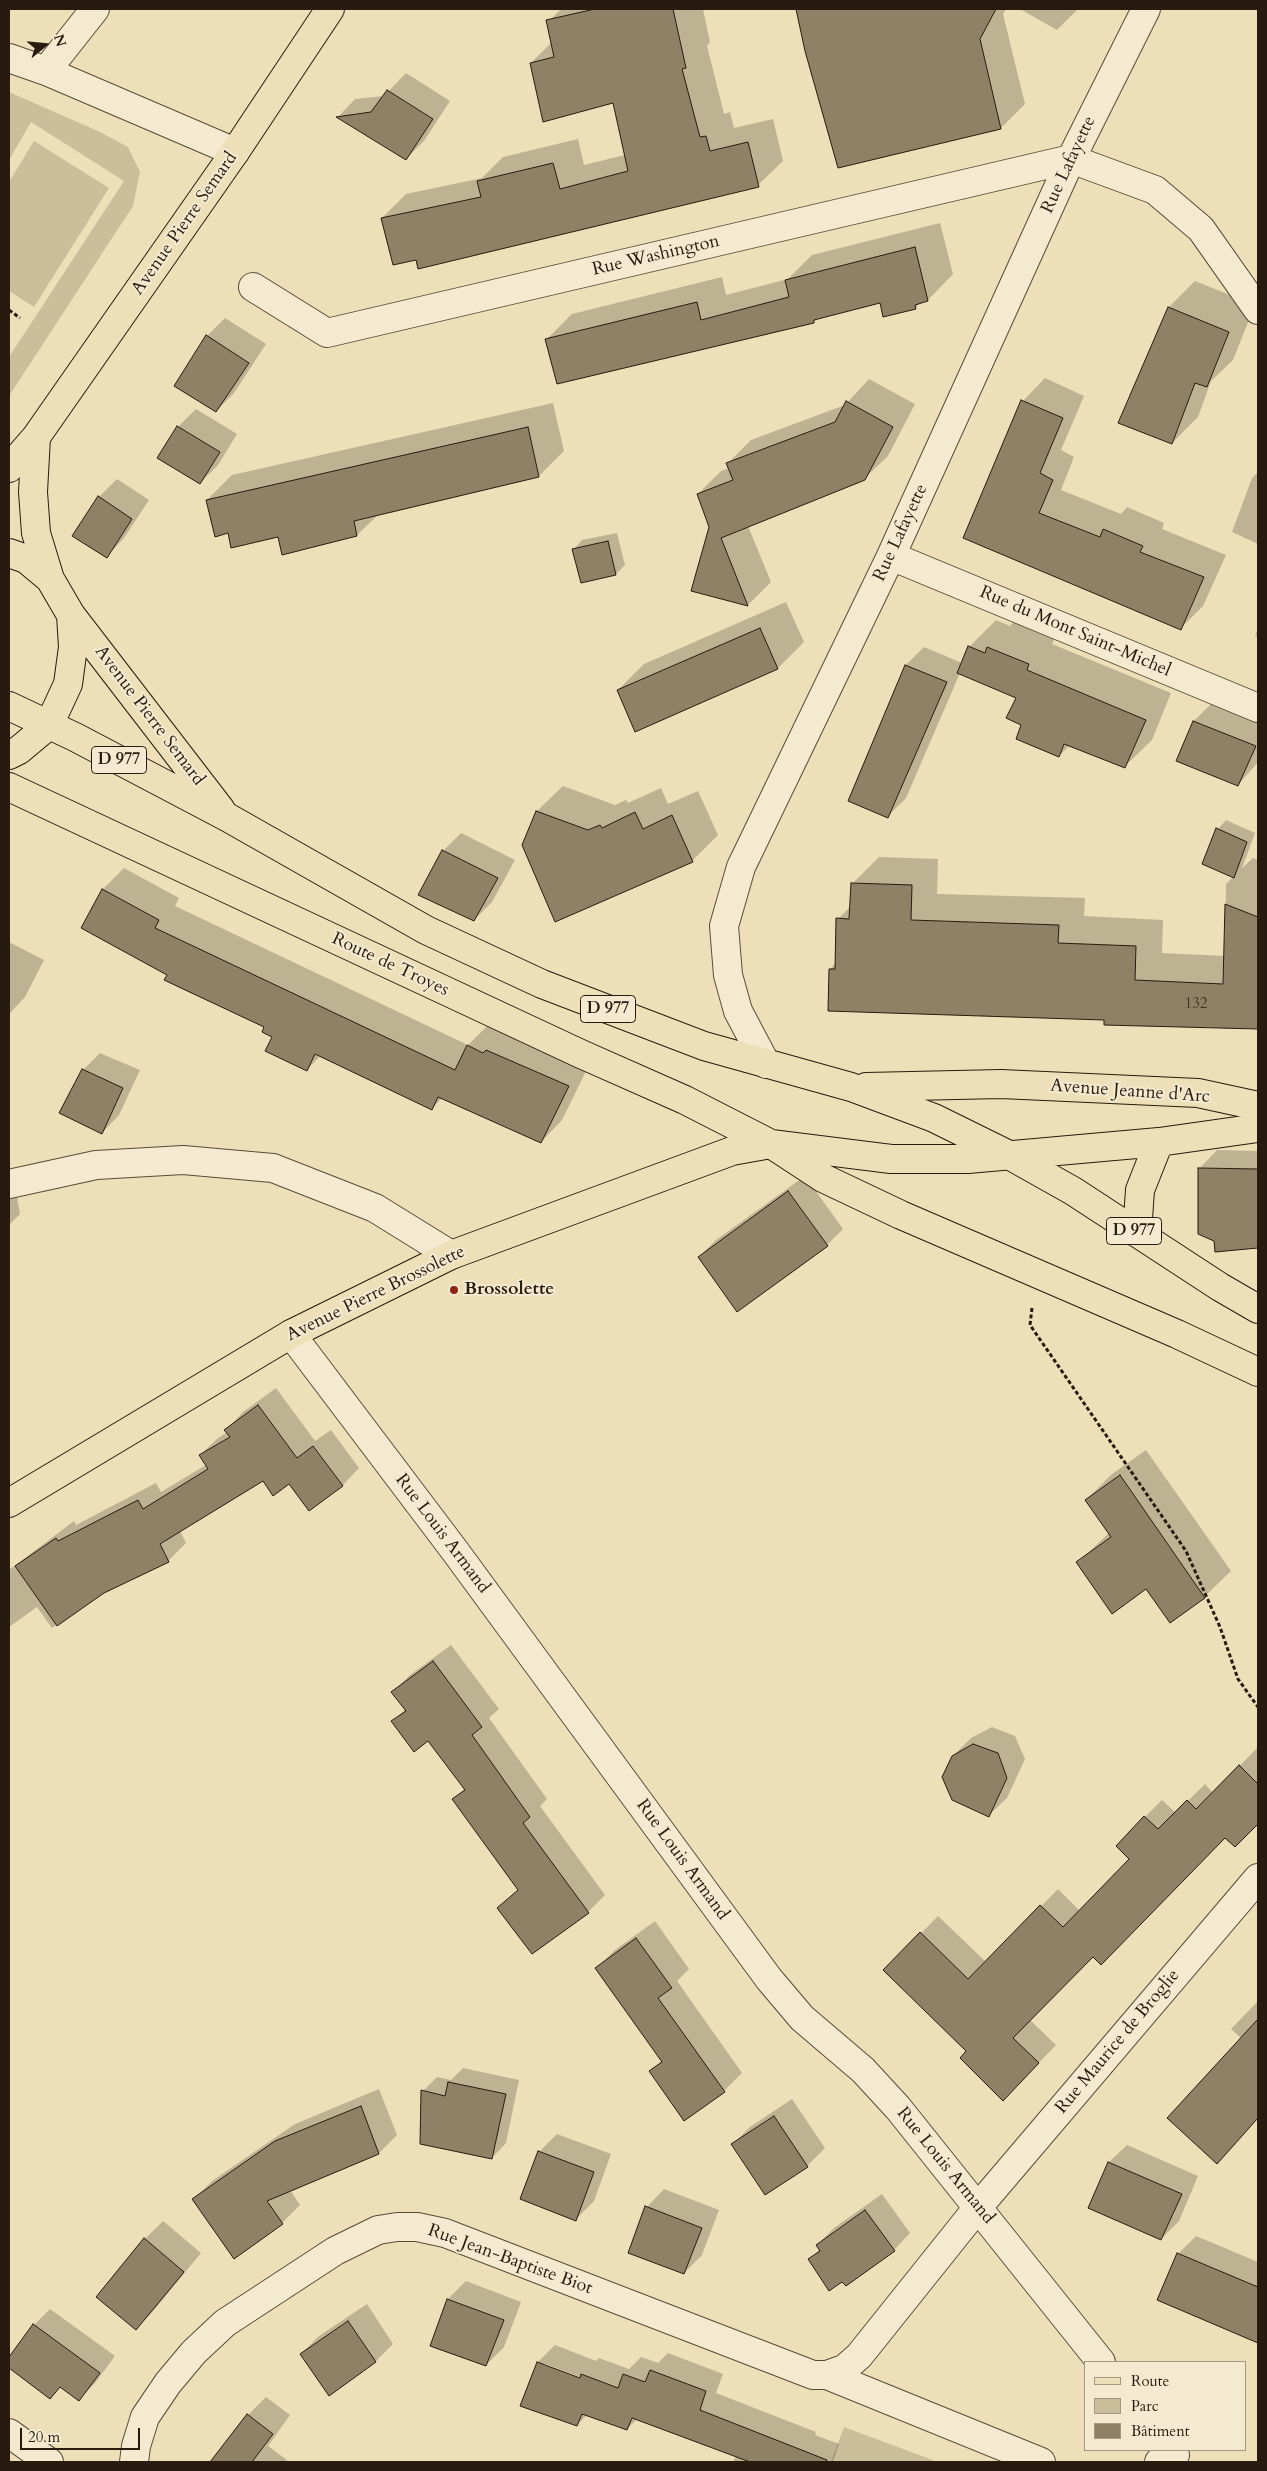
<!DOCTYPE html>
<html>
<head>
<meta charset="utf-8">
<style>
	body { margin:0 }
	#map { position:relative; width:1267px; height:2471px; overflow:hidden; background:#eddfb7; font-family:Cardo,serif }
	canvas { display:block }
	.frame { position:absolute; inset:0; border:10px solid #271b0f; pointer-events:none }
	.legend { position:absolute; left:1084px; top:2361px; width:162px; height:90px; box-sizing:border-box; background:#f3ead0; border:1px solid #a19783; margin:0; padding:6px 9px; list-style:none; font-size:15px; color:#271b0f }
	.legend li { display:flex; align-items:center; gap:10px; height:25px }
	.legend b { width:25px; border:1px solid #a19783 }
	.north { position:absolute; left:20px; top:20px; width:50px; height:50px; -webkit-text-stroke:4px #f3ead0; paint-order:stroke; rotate:73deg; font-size:14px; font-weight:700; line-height:20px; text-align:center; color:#271b0f }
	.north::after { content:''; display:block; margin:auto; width:18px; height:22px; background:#271b0f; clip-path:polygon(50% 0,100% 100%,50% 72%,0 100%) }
	.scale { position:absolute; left:20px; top:2428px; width:120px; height:22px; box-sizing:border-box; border:2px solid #271b0f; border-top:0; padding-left:6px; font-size:15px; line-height:18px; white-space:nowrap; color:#271b0f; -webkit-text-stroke:4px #f3ead0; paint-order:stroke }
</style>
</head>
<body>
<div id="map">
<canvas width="1267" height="2471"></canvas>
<div class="frame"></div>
<ul class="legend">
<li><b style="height:6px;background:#eddfb7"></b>Route</li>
<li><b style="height:14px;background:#cbbe9a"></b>Parc</li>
<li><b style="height:14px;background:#8e8166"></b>Bâtiment</li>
</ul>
<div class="north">N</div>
<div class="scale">20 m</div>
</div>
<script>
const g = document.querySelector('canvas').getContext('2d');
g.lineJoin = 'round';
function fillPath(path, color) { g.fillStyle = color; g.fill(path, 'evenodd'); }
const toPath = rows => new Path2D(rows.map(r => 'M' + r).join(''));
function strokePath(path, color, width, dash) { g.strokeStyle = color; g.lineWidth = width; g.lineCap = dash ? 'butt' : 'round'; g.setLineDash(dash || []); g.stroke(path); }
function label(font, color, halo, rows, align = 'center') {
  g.font = font + ' Cardo,serif'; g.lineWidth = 4; g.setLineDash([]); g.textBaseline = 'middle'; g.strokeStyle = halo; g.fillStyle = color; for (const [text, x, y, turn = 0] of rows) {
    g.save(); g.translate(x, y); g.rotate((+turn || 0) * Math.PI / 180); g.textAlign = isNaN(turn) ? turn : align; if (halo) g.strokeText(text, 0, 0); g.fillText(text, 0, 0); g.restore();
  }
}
fillPath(toPath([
	[9,92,98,131,128,147,140,172,133,206,9,396,9,357,124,181,31,122,9,160],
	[34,141,109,188,34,307,9,291,9,182],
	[844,2427,938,2462,831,2462]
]), '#cbbe9a');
fillPath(toPath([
	[561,9,703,9,710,42,707,46,724,114,730,112,734,128,773,119,783,161,758,185,417,258,382,218,406,194,482,178,503,157,578,139,584,165,625,155,614,102,531,63,552,42,550,20],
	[797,9,1006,9,1003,14,1025,104,1001,128,806,51],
	[1020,9,1078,9,1057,30],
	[406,73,450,101,424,141,406,159,338,117,355,99,384,96],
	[940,223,953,274,928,300,922,301,915,308,881,302,818,318,814,322,546,340,572,314,722,277,726,295,788,279,812,255],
	[1195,281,1255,305,1233,360,1211,381,1198,417,1172,443,1169,307],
	[225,318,266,344,234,393,216,411,176,386,207,336],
	[1045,378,1084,396,1061,450,1074,457,1061,490,1121,514,1127,507,1164,523,1162,529,1226,555,1203,606,1181,628,965,537,1023,401],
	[869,379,915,404,888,456,864,479,748,526,771,582,748,605,692,590,711,527,698,494,721,471,730,468,728,463,751,440,845,405],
	[553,403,564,451,539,476,379,514,357,535,279,535,229,532,207,500,232,475],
	[196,409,237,434,218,465,200,483,159,457,178,427],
	[1258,472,1258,544,1232,532,1252,478],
	[117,479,149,500,124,538,107,556,99,497],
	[617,533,625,565,616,574,582,582,574,549,582,540],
	[786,602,804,642,778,668,636,730,618,690,644,664],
	[996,620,1010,626,1014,621,1055,638,1052,644,1171,693,1152,740,1125,766,1070,745,1059,756,1023,724,1017,697,960,673,906,798,888,816,849,800,906,665,924,647,962,663,969,647],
	[1258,628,1258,637,1255,636],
	[1212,703,1258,722,1258,762,1238,785,1178,760,1194,721],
	[563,786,615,805,626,800,628,803,661,788,668,804,698,791,718,835,692,861,524,845,537,811],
	[1226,820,1255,833,1242,868,1253,858,1258,860,1258,1028,1105,1023,1106,1019,830,969,836,963,838,919,851,906,852,884,879,857,938,859,937,894,1085,898,1084,916,1163,920,1162,953,1225,956,1226,884,1234,876,1218,829],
	[461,833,515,860,492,902,474,920,443,851],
	[124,868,179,898,175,906,468,1045,489,1024,589,1065,562,1120,541,1142,442,1098,432,1108,321,1055,307,1070,266,1027,83,928,103,889],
	[9,942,44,960,25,997,9,1014],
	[100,1053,140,1070,119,1115,102,1133,83,1070],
	[1217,1150,1258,1151,1258,1247,1216,1251,1200,1168],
	[805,1176,843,1229,827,1245,699,1257,716,1240],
	[15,1185,20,1214,9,1225,9,1186],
	[276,1388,315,1441,331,1430,359,1468,342,1486,263,1479,180,1531,186,1543,168,1561,104,1592,52,1628,37,1607,9,1627,9,1570,74,1521,76,1525,156,1483,161,1492,206,1465,200,1455,218,1438,228,1432,226,1430,243,1412],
	[1146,1450,1231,1571,1204,1597,1170,1621,1146,1587,1077,1563,1109,1533,1086,1500,1112,1474],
	[451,1645,499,1709,489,1718,547,1799,540,1806,605,1895,588,1912,498,1909,519,1889,454,1799,465,1788,428,1739,393,1721,406,1709,393,1692,410,1675],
	[992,1727,1015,1736,1025,1759,1007,1798,989,1815,953,1756,971,1738],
	[1257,1748,1258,1823,1235,1846,1226,1836,1093,1955,1030,2020,1056,2045,1020,2082,968,2051,885,1970,938,1916,986,1962,1058,1889,1080,1911,1131,1859,1145,1817,1162,1800,1176,1813,1205,1784,1213,1793],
	[655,1921,689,1969,677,1981,742,2073,724,2091,651,2071,662,2060,597,1968,615,1950],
	[1258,2001,1258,2074,1251,2082,1258,2089,1258,2118,1217,2162,1242,2039,1231,2029],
	[463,2068,519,2080,506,2143,492,2158,423,2091,437,2077,451,2080],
	[379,2089,397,2135,379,2153,290,2190,300,2205,282,2223,194,2199,212,2181,295,2124],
	[792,2099,825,2148,807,2166,732,2145,750,2127],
	[557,2134,611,2154,594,2201,576,2219,539,2152],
	[1127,2145,1198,2176,1179,2221,1161,2239,1109,2162],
	[664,2189,719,2210,702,2255,684,2273,629,2252,647,2207],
	[882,2194,910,2233,894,2250,810,2259,820,2249,817,2245,834,2228],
	[163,2221,201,2253,154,2310,136,2328,145,2239],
	[1196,2236,1258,2262,1258,2341,1159,2299,1178,2254],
	[466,2281,521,2302,504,2347,486,2365,432,2345,448,2299],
	[367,2304,393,2344,375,2362,301,2354,319,2336],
	[50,2309,115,2356,95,2383,79,2399,61,2386,50,2398,9,2367,9,2359,34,2325],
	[555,2345,596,2361,599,2358,629,2369,641,2357,658,2363,668,2353,723,2374,716,2393,816,2432,815,2435,839,2444,833,2462,733,2462,736,2456,637,2419,627,2429,587,2415,577,2425,538,2362],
	[545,2364,586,2379,585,2381,545,2366],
	[266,2397,290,2415,268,2446,287,2460,285,2462,212,2462,248,2415]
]), '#0003');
const building = toPath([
	[595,9,673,9,686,68,682,69,700,137,706,136,710,151,748,142,759,187,418,269,416,260,393,265,381,218,481,197,477,181,553,163,560,189,628,171,613,103,543,122,530,63,554,57,546,20,595,9],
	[796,9,996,9,980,39,1001,129,838,168,805,51,796,9],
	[387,90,433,119,406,160,336,117,371,112,387,90],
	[915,247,928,301,915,305,916,309,883,317,880,303,814,320,814,323,557,384,545,339,697,302,701,320,789,297,785,280,915,247],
	[1168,307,1229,332,1207,387,1195,383,1172,444,1118,423,1168,307],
	[206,335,249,363,216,412,174,386,206,335],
	[1021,400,1063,418,1040,473,1053,480,1039,513,1100,537,1103,529,1143,546,1140,552,1204,577,1181,630,963,538,1021,400],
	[846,401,893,427,865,480,721,538,748,606,691,591,709,527,697,494,733,480,726,463,835,422,846,401],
	[177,426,220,452,200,484,157,458,177,426],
	[528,427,539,477,354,521,357,536,282,555,278,537,231,548,228,533,215,537,206,500,528,427],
	[98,496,132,519,107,558,72,536,98,496],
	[608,541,616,575,581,583,572,549,608,541],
	[760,628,778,669,635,732,617,690,760,628],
	[968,646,985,653,987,647,1029,664,1027,670,1146,720,1125,768,1064,744,1059,757,1016,739,1021,725,1006,718,1016,698,957,673,968,646],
	[905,665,947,682,888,818,848,801,905,665],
	[1193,721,1256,746,1238,786,1176,761,1193,721],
	[536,811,588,830,600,825,602,828,635,812,643,829,672,815,693,862,555,922,522,845,536,811],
	[1216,828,1247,842,1234,878,1202,864,1216,828],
	[442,850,498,878,474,921,418,895,442,850],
	[851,883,912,885,911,920,1059,925,1058,943,1136,946,1135,980,1223,984,1225,904,1258,917,1258,1029,1104,1025,1104,1020,828,1011,829,969,835,969,836,918,849,919,851,883],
	[102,889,159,920,155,928,455,1070,467,1045,483,1053,486,1050,569,1086,541,1143,438,1097,432,1110,315,1054,307,1071,265,1051,272,1037,262,1032,264,1027,164,980,167,975,81,928,102,889],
	[82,1069,123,1088,102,1134,59,1113,82,1069],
	[1198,1168,1258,1169,1258,1248,1215,1252,1214,1241,1198,1234,1198,1168],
	[788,1191,828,1246,737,1312,698,1257,788,1191],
	[258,1405,297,1458,313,1446,343,1486,309,1511,289,1484,273,1496,263,1481,160,1544,169,1562,104,1593,57,1626,15,1566,56,1538,58,1541,138,1500,143,1509,208,1469,199,1455,230,1437,224,1430,258,1405],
	[1120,1475,1205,1598,1170,1623,1146,1589,1112,1614,1076,1562,1111,1537,1085,1500,1120,1475],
	[433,1661,482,1727,472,1735,530,1817,523,1823,589,1913,532,1954,497,1908,518,1890,452,1799,465,1790,428,1741,414,1752,391,1721,406,1711,391,1692,433,1661],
	[973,1744,998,1753,1007,1778,989,1817,952,1800,942,1777,952,1756,973,1744],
	[1239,1765,1258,1784,1258,1824,1235,1847,1225,1838,1101,1965,1093,1957,1013,2038,1039,2063,1003,2101,960,2058,966,2051,883,1970,920,1932,968,1979,1040,1905,1063,1927,1129,1859,1116,1846,1144,1816,1158,1829,1187,1800,1196,1809,1239,1765],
	[636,1938,672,1988,658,1998,725,2092,684,2121,649,2071,662,2062,595,1968,636,1938],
	[1258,2019,1258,2118,1217,2164,1167,2118,1258,2019],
	[448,2082,506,2094,492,2159,420,2144,421,2090,445,2096,448,2082],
	[361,2106,379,2154,267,2201,283,2224,234,2259,192,2199,275,2141,361,2106],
	[774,2116,808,2167,765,2195,731,2144,774,2116],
	[538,2151,594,2172,576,2221,520,2199,538,2151],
	[1108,2162,1182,2194,1161,2240,1088,2208,1108,2162],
	[645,2206,702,2228,684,2274,628,2253,645,2206],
	[865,2210,895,2251,846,2286,842,2282,829,2291,808,2259,820,2251,816,2245,865,2210],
	[144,2238,184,2272,136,2330,96,2297,144,2238],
	[1177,2253,1258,2287,1258,2343,1157,2300,1177,2253],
	[447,2299,504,2320,486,2366,430,2346,447,2299],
	[348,2321,376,2362,329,2396,300,2354,348,2321],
	[33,2324,100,2373,79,2401,60,2387,50,2399,9,2368,9,2357,33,2324],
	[537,2362,580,2378,581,2374,618,2388,623,2374,645,2382,650,2370,706,2391,700,2410,827,2460,826,2462,750,2462,632,2418,627,2430,582,2414,577,2426,520,2406,537,2362],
	[247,2414,273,2434,252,2462,210,2462,247,2414]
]);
fillPath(building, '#8e8166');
strokePath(building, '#271b0f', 1);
const minor = toPath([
	[9,58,46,71,235,152],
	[46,71,95,9],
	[253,287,327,333,1071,159,1155,190,1201,229,1258,310],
	[891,556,1258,708],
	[766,1064,738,1011,728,975,724,926,741,867,891,556,1071,159,1146,9],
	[9,1184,96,1165,183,1160,273,1168,375,1208,451,1255],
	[291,1334,455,1551,769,1979,802,2018,863,2070,898,2108,1101,2362],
	[827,2375,1041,2462],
	[9,2433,49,2462],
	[134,2462,136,2446,145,2417,168,2383,194,2352,225,2323,335,2251,378,2230,397,2227,417,2227,445,2233,813,2375,827,2375,844,2369,859,2356,979,2206,1258,1878],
	[1159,2462,1175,2455]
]);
const major = toPath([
	[36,437,33,492,36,533,50,579,71,615,221,810],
	[9,468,36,437,235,152,330,9],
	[9,553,26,559,50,579],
	[9,706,75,737,227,817,426,930,542,984,704,1046,851,1087,934,1118,1009,1155,1073,1191,1220,1287,1258,1309],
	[9,755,19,750,49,725,68,684,73,647,71,615],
	[9,787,581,1054,685,1100,771,1144,823,1178,901,1215,1177,1334,1258,1372],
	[866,1087,1001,1084,1198,1093,1258,1106],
	[1137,1233,1140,1190,1159,1142],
	[9,1503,291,1334,451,1255,732,1151,771,1144,891,1159,968,1159,1159,1142,1258,1128]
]);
strokePath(minor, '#584c39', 30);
strokePath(major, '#271b0f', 30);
strokePath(toPath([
	[9,310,20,318],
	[1032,1308,1030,1325,1186,1551,1220,1627,1238,1679,1258,1707]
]), '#271b0f', 3, [4, 2.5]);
strokePath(minor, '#f3ead0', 28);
strokePath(major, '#eddfb7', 28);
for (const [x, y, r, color] of [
	[454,1290,5,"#8f2418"]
]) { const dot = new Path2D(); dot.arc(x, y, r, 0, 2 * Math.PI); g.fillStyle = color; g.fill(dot); strokePath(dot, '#f3ead0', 2); }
label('15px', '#413425', null, [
	["132",1196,1005]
]);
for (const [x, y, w] of [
	[119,760,55],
	[608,1009,55],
	[1134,1231,55]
]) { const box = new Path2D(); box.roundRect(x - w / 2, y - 13.5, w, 27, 4); g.fillStyle = '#f3ead0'; g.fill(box); strokePath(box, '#271b0f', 1); }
label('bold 16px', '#271b0f', null, [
	["D 977",119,760],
	["D 977",608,1009],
	["D 977",1134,1231]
]);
label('18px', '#271b0f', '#f3ead0', [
	["Rue Lafayette",1069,165,-65],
	["Avenue Pierre Semard",185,224,-55],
	["Rue Washington",656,256,-13],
	["Rue Lafayette",901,533,-65],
	["Rue du Mont Saint-Michel",1075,632,23],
	["Avenue Pierre Semard",149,716,53],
	["Route de Troyes",390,965,25],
	["Avenue Jeanne d'Arc",1130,1092,4],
	["Avenue Pierre Brossolette",376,1294,-26],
	["Rue Louis Armand",442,1534,53],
	["Rue Louis Armand",682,1860,54],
	["Rue Maurice de Broglie",1118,2042,-50],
	["Rue Louis Armand",945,2166,51],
	["Rue Jean-Baptiste Biot",510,2260,20]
]);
label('bold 18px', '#271b0f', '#f3ead0', [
	["Brossolette",464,1290]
], 'left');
</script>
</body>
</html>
